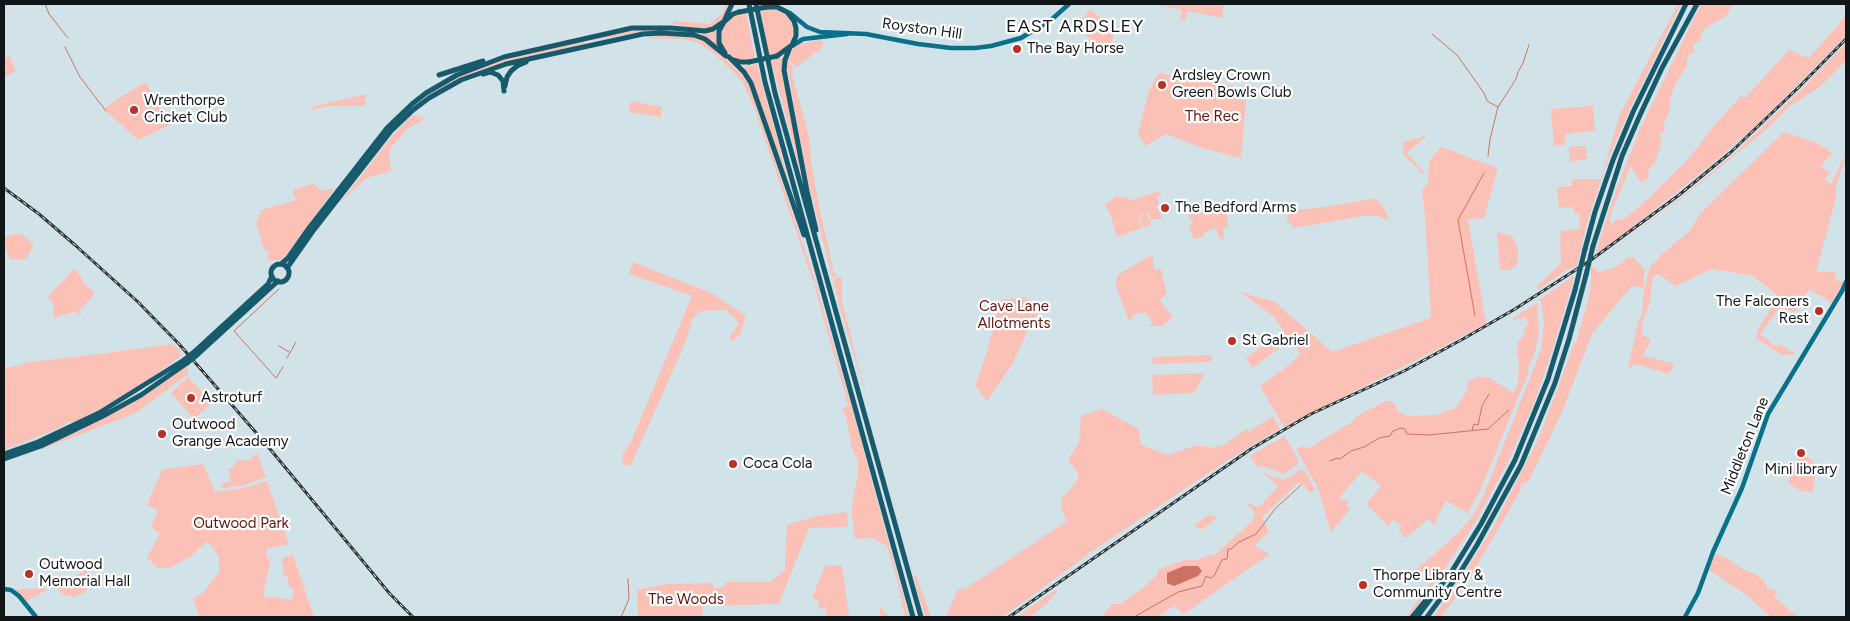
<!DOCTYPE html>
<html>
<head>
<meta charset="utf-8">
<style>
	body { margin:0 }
	#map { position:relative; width:1850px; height:621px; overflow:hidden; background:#d1e2e8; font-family:Figtree,sans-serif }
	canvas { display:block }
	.frame { position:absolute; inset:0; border:5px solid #101618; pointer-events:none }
</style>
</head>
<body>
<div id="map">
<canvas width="1850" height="621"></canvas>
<div class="frame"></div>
</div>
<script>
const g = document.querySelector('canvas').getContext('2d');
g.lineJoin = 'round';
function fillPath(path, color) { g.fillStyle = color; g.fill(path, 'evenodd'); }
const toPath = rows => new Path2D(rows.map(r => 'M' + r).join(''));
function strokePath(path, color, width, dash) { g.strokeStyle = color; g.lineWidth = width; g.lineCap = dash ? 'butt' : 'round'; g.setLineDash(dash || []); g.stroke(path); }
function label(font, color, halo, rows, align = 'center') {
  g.font = font + ' Figtree,sans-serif'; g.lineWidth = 4.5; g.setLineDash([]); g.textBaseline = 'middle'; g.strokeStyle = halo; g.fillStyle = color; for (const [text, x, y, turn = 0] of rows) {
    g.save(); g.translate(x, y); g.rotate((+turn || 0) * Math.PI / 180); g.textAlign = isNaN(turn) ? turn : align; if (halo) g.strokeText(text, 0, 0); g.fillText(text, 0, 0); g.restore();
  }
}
fillPath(toPath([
	[725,4,730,4,724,17,713,27,702,29,673,24,674,21,710,24,723,13],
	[1159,4,1224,4,1222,18,1187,11,1185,21,1180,20,1182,10,1159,5],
	[1678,4,1681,4,1630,109,1608,160,1588,219,1577,266,1565,271,1538,290,1537,286,1561,263,1560,231,1580,229,1579,213,1574,213,1574,207,1559,208,1557,187,1572,186,1572,179,1601,179,1620,114],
	[1701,4,1733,4,1727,15,1704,29,1701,34,1701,39,1692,45,1695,52,1688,55,1687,65,1676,83,1669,101,1670,110,1664,122,1665,130,1660,134,1661,143,1655,163,1648,170,1649,178,1641,183,1631,166,1615,203,1610,217,1611,225,1617,219,1623,220,1647,200,1689,158,1715,125,1741,96,1745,98,1789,50,1809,58,1846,16,1846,36,1766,117,1711,165,1639,222,1606,247,1599,252,1596,251,1615,193,1640,129],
	[769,9,780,11,788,17,793,25,794,33,788,46,779,53,769,55,761,11],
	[1090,9,1116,30,1107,54,1077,28],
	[746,13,755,58,739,60,732,58,727,52,722,43,721,34,726,24,734,16],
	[639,29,688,31,705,33,716,31,717,46,695,33,675,31,641,32,590,41,590,39],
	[664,35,698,38,709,44,745,77,756,103,756,106,816,282,813,282,754,107,742,81,715,54,697,42,680,39,644,38],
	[820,40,823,42,823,47,798,66,795,66,787,58,792,49,799,44],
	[583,41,587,43,506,62,478,71,452,82,413,107,412,107,452,79,485,65,514,57],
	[1846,43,1846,61,1820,87,1790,106,1768,128,1692,190,1592,265,1689,191,1738,150,1802,89],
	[9,56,16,71,4,77,4,59],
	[782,58,784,58,801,174,771,60],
	[787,59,793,67,792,75,809,136,812,167,820,210,834,273,838,276,832,277,807,177,788,71,786,70],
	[757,64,793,198,754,85,749,75,742,67],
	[1159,73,1247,89,1241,158,1205,149,1166,134,1145,146,1138,134,1149,90],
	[146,82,170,125,138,140,104,109,113,102],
	[362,95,368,95,365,98,365,106,331,106,311,110,314,106],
	[631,101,662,107,661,117,628,112],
	[1593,106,1595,131,1565,134,1565,145,1554,146,1551,109],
	[412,115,426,118,407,129,391,148,389,153,391,171,367,178,340,203,393,135],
	[1784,132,1819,144,1832,153,1821,166,1830,173,1824,180,1831,184,1844,157,1845,159,1836,187,1836,198,1816,272,1836,272,1835,280,1844,282,1832,303,1809,289,1795,312,1779,308,1760,335,1770,341,1771,344,1778,346,1779,344,1796,354,1782,355,1757,339,1756,336,1758,330,1774,303,1780,302,1776,294,1753,276,1712,269,1676,286,1658,274,1653,277,1650,302,1642,323,1642,334,1651,340,1643,356,1675,364,1669,374,1635,364,1630,368,1628,367,1638,323,1642,314,1644,289,1650,267,1662,254,1690,231,1699,215],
	[1428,135,1407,153,1423,171,1424,176,1416,166,1403,155,1403,142],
	[1586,146,1587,159,1570,162,1569,147],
	[1441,147,1498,168,1484,218,1468,219,1486,324,1438,349,1284,427,1260,386,1293,362,1300,353,1290,340,1253,368,1246,358,1284,331,1273,316,1240,292,1275,302,1332,352,1431,318,1425,216,1422,190,1428,183,1429,161],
	[313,184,322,191,335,188,286,256,279,260,267,261,269,251,264,249,256,223,261,210,297,200,293,194,294,189],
	[1159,191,1161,195,1157,197,1159,203,1156,206,1163,218,1151,220,1149,213,1147,213,1151,225,1144,228,1140,216,1144,214,1139,215,1142,228,1117,237,1111,216,1105,205,1116,196,1133,200],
	[1372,199,1377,199,1386,212,1389,220,1378,216,1364,216,1294,228,1287,220,1287,210,1318,208],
	[1211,205,1227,206,1228,227,1223,228,1224,239,1221,240,1215,228,1204,233,1204,237,1193,239,1189,225,1193,224,1186,210],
	[1498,232,1512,236,1518,248,1517,264,1510,270,1500,270,1497,233],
	[14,234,21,234,34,244,26,259,10,260,4,243,4,238],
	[1151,255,1153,258,1154,269,1161,269,1167,293,1160,301,1173,317,1163,326,1150,326,1152,322,1145,312,1135,314,1129,321,1117,289,1116,281,1118,275],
	[1628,257,1634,258,1645,270,1643,288,1632,286,1592,334,1561,415,1528,482,1520,484,1522,488,1466,584,1441,617,1433,617,1459,582,1492,529,1538,440,1559,385,1574,343,1576,343,1588,301,1591,282,1591,268,1594,267,1599,273,1618,266],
	[633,262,713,294,746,316,740,335,732,341,729,338,738,325,736,319,726,310,700,311,693,318,686,341,631,465,624,465,622,455,630,444,692,296,629,274],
	[74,269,80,275,86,286,95,292,89,301,79,310,82,312,78,315,77,311,54,318,53,303,48,297],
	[1575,275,1553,348,1535,401,1508,462,1476,521,1456,552,1426,595,1408,617,1406,617,1432,581,1423,571,1408,580,1408,577,1458,533,1472,517,1482,499,1541,350,1544,322,1540,299],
	[840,277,842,278,842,302,867,398,841,312,833,279],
	[816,284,854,415,909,617,885,617,881,616,880,613,880,607,889,616,905,617,896,576,887,546,872,538,855,539,852,517,852,503,858,476,858,460,852,448,846,417,842,409,848,405,814,285],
	[1024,297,1042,306,1026,331,1027,332,1013,363,987,401,975,386,986,355,995,323,997,305,1000,300],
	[1537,303,1539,333,1535,352,1528,369,1529,371,1480,491,1468,513,1446,501,1437,518,1435,525,1428,519,1406,538,1399,531,1402,526,1393,520,1388,526,1366,504,1381,486,1362,471,1340,497,1349,503,1346,506,1350,509,1331,532,1318,488,1296,449,1302,446,1305,448,1311,447,1352,422,1357,416,1386,401,1392,401,1399,412,1407,416,1437,415,1457,407,1467,390,1468,382,1478,377,1488,377,1514,393,1518,382,1519,360,1516,351,1519,349,1517,343,1526,333,1523,329,1529,324,1525,317,1520,320,1518,318,1513,321,1513,318],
	[172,344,181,351,179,353,181,356,145,382,110,404,74,423,71,421,55,430,4,450,4,369,30,362,107,353],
	[1212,355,1211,362,1152,364,1153,357],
	[188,366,188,374,136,413,42,449,41,446,141,395],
	[1205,373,1194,393,1153,395,1152,375],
	[188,377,212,403,194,419,171,393],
	[1102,409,1139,429,1141,445,1169,455,1193,446,1203,446,1209,448,1222,446,1248,428,1248,432,1273,416,1280,429,1225,462,1094,550,1003,617,946,617,958,589,965,589,1067,521,1062,511,1061,499,1074,485,1078,479,1078,473,1068,460,1079,442,1081,416],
	[1284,436,1298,459,1298,464,1284,474,1265,467,1257,466,1250,456],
	[257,453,266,477,245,485,223,488,221,484,231,481,229,468,233,467,237,461,250,460],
	[1802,456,1807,457,1814,461,1815,477,1813,492,1800,491,1788,483,1797,459],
	[203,464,215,492,243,488,267,481,289,544,266,549,267,559,271,558,263,596,283,599,292,599,294,589,289,588,288,577,284,576,282,558,293,555,314,617,200,617,193,599,204,592,219,572,219,558,211,545,207,542,190,557,169,568,157,568,147,557,160,534,151,527,158,510,147,505,162,470],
	[1300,469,1306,472,1315,490,1310,493,1301,483,1298,483,1262,517,1269,532,1254,546,1270,554,1184,614,1174,606,1158,617,1102,617,1112,604,1121,604,1144,587,1157,575,1159,569,1186,560,1198,560,1206,556,1216,554,1252,521,1255,513,1248,505,1249,503,1256,507,1261,506,1277,487,1277,485,1261,471,1275,478,1284,479,1292,476],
	[847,512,848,527,809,528,779,604,703,606,702,617,638,617,637,590,668,584,712,583,715,589,725,586,725,582,771,582,785,569,787,525,817,516],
	[1209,515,1218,517,1203,529,1197,528,1194,525],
	[1715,553,1728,559,1742,569,1757,575,1765,582,1767,588,1778,591,1774,596,1777,599,1796,615,1802,617,1771,617,1745,594,1709,570],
	[842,565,849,616,826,616,826,608,819,609,818,600,812,598,825,566],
	[89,569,92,580,86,591,75,597,64,595,60,592,56,585],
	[913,575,916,575,931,617,925,617],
	[44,588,47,590,25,602,11,590],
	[1057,589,1057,592,1047,603,1030,617,1016,617]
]), '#fbc1b7');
fillPath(toPath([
	[1184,566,1198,566,1202,571,1198,576,1174,586,1167,583,1167,573]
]), '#cc7163');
strokePath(toPath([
	[45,4,49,14,68,38],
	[1432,34,1457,55,1484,93,1487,101,1498,107],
	[65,47,80,77,106,111],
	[1488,156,1490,139,1498,107,1516,79,1518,72,1523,63,1529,45],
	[279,289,234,331,276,378,283,367],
	[1475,316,1458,220,1484,173],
	[279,346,289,352],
	[287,358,296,342],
	[1472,430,1474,424,1478,425,1482,406,1489,394],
	[1330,461,1337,458,1340,459,1351,451,1364,447,1379,438,1390,436,1393,431,1401,428,1405,429,1407,434,1429,435,1488,429,1509,410],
	[621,617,629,599,628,579],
	[1134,617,1178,592,1202,586,1206,576,1211,578,1214,576,1222,560,1227,559,1228,549,1231,549,1239,542,1256,534,1275,509,1301,485]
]), '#cc7163', 1);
strokePath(toPath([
	[790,13,807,27,820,32,866,34,918,44,951,48,975,48,991,46,1021,38,1051,20,1069,4],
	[792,46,803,39,847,34],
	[4,589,11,590,19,596,36,617],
	[1685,617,1698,593,1713,552,1742,488,1768,414,1842,291,1846,282]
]), '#097089', 4.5);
strokePath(toPath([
	[749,4,765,82,913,617],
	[756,4,775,93,921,617],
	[767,7,777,7,787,12,794,21,796,28,796,36,792,45,777,56],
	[725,19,732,4],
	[790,47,785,60,784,70,807,191,816,230],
	[725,53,719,43,719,31,724,22,733,14,739,12],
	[729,57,744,72,751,83,804,235],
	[733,60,740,62,749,62],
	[483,74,490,72,498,75,503,81,504,91],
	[439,75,483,61],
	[505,86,507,77,511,71,517,66,526,62],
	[1593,246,1622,156,1640,115,1662,68,1697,4],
	[1585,249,1595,212,1613,160,1633,112,1686,4],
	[281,264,288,258,309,228,387,128,412,104,426,93,457,75,504,57,632,28,671,28,705,31,713,29,723,22],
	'271 273a9 9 0 1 1 18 0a9 9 0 1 1-18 0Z',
	[287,268,313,231,391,131,413,110,429,98,461,80,506,64,643,34,661,33,694,35,705,39,726,56],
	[194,352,268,284,272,276],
	[197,355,278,281],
	[4,454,38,442,99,413,184,360],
	[4,459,41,446,103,416,141,395,187,363],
	[1412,617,1426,600],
	[1417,617,1452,571,1481,524,1515,460,1548,379,1575,290],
	[1427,617,1461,571,1477,545,1521,465,1555,383,1569,339,1586,275]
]), '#175a6c', 5);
const rail = toPath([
	[4,188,39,214,75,245,138,302,179,344,265,443,390,594,413,617],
	[1009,617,1251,449,1311,414,1404,371,1463,339,1515,309,1591,260,1679,195,1731,152,1799,87,1846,39]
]);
strokePath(rail, '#2f3639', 3);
strokePath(rail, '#fff', 1, [4]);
strokePath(toPath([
	[739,12,767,7],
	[749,62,777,56],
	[1586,275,1593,246],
	[1575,290,1585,249],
	[184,360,194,352],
	[187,363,197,355]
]), '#175a6c', 5);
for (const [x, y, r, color] of [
	[1017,49,5,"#bd2f22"],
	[1162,85,5,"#bd2f22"],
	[134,110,5,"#bd2f22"],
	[1165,208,5,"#bd2f22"],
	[1819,311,5,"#bd2f22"],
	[1232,341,5,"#bd2f22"],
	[191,398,5,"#bd2f22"],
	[162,434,5,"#bd2f22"],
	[1801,453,5,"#bd2f22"],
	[733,464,5,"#bd2f22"],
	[29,574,5,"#bd2f22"],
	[1363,585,5,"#bd2f22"]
]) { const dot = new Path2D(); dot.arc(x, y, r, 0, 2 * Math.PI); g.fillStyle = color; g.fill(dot); strokePath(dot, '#fff', 2); }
label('15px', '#101618', '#fff', [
	["Royston Hill",922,29,8],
	["Middleton Lane",1745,446,-68]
]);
label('15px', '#101618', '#fff', [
	["The Bay Horse",1027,49],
	["Ardsley Crown",1172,76],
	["Green Bowls Club",1172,93],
	["Wrenthorpe",144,101],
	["Cricket Club",144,118],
	["The Bedford Arms",1175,208],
	["The Falconers",1809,302,"right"],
	["Rest",1809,319,"right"],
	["St Gabriel",1242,341],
	["Astroturf",201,398],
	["Outwood",172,425],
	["Grange Academy",172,442],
	["Coca Cola",743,464],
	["Mini library",1801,470,"center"],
	["Outwood",39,565],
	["Memorial Hall",39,582],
	["Thorpe Library &",1373,576],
	["Community Centre",1373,593]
], 'left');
label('15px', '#67140c', '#fff', [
	["The Rec",1212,117],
	["Cave Lane",1014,307],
	["Allotments",1014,324],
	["Outwood Park",241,524],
	["The Woods",686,600]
]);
g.letterSpacing = '1px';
label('18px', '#101618', '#fff', [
	["EAST ARDSLEY",1075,27]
]);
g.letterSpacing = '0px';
</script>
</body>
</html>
